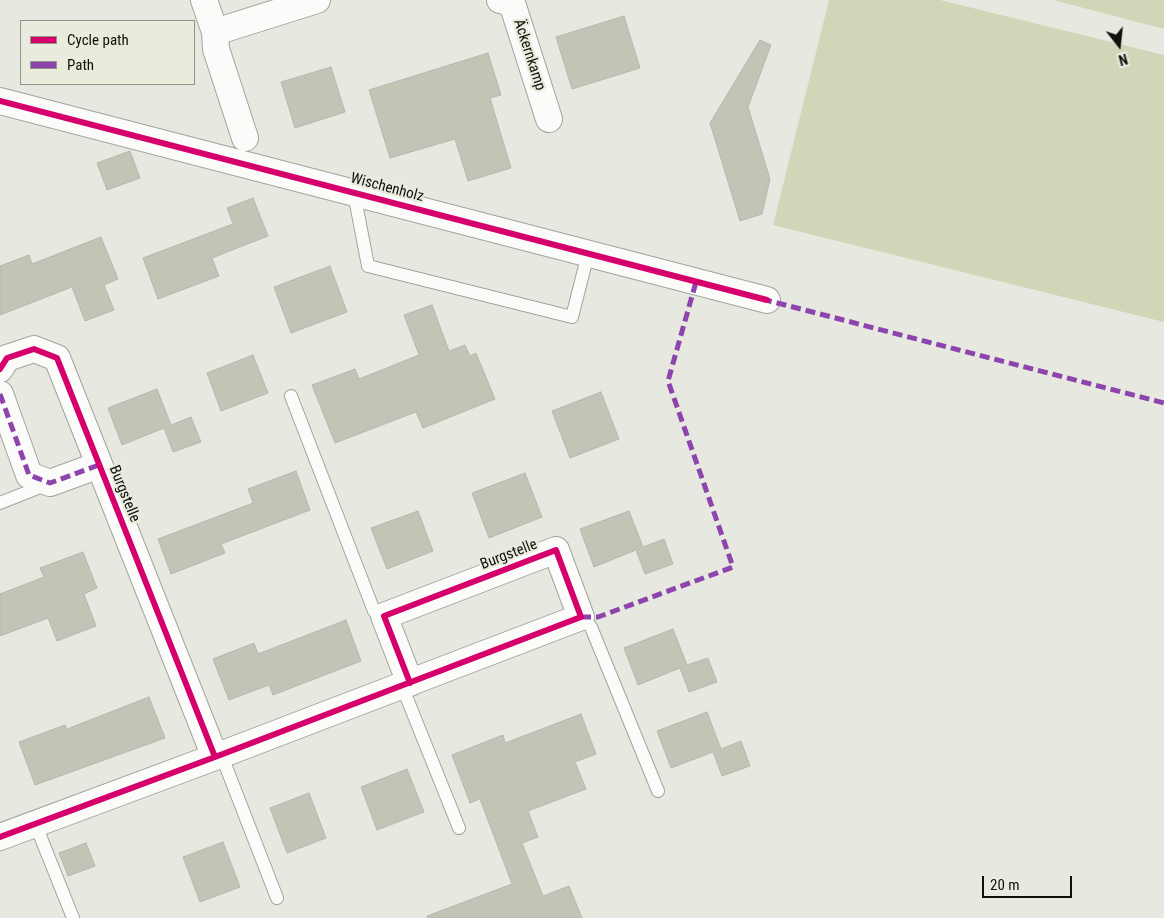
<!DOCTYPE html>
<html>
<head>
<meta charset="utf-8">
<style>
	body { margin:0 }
	#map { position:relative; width:1164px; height:918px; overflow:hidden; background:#e7e8e0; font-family:"Roboto Condensed",sans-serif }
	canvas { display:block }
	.legend { position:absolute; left:20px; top:20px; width:175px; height:65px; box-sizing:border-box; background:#e9ebdd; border:1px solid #929389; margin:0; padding:6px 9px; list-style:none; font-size:15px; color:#0f100b }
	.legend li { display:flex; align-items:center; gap:10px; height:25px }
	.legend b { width:25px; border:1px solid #929389 }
	.north { position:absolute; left:1094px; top:20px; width:50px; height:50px; -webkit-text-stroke:4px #e9ebdd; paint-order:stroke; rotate:164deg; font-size:14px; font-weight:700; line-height:20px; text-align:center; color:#0f100b }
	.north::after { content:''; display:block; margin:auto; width:18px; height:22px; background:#0f100b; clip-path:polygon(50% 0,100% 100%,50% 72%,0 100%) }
	.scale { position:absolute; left:982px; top:876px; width:90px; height:22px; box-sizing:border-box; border:2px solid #0f100b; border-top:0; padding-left:6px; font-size:15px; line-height:18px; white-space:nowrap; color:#0f100b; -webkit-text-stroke:4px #e9ebdd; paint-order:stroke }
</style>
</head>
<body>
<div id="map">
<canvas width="1164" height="918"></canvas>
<ul class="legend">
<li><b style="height:6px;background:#d6006c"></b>Cycle path</li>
<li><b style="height:6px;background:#8e44ad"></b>Path</li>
</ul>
<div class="north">N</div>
<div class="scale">20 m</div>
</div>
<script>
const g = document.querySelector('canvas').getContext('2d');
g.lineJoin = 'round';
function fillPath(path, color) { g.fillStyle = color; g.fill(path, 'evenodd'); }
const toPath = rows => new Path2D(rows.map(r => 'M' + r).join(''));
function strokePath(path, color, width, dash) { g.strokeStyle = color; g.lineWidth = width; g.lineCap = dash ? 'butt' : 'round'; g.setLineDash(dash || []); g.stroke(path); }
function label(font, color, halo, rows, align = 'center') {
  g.font = font + ' "Roboto Condensed",sans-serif'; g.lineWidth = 4.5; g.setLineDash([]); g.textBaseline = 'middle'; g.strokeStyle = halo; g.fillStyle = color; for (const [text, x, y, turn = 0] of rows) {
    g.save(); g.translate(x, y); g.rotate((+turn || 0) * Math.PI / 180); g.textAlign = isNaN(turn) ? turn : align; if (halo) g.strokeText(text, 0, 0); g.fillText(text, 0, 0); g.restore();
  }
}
fillPath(toPath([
	[829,0,940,0,1164,55,1164,322,773,225],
	[1053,0,1164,0,1164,29]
]), '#d2d6b9');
const building = toPath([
	[624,16,640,68,572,89,556,37,624,16],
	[760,40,771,45,748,107,770,179,762,214,740,221,710,123,760,40],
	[488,53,501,95,490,98,511,168,468,181,455,139,390,158,369,90,488,53],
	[331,67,345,112,295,128,281,82,331,67],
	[130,151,140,178,107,190,97,163,130,151],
	[253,198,268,236,212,258,219,276,158,299,143,258,233,224,227,208,253,198],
	[101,237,118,279,104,285,114,310,85,321,72,287,0,315,0,266,29,255,32,264,101,237],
	[330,266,347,312,291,333,274,287,330,266],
	[432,305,449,351,465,345,470,356,476,353,495,399,423,428,416,412,335,443,312,385,355,369,359,379,419,355,404,315,432,305],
	[253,355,268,393,221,411,207,373,253,355],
	[157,389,171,425,191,417,201,442,173,452,164,428,122,445,108,408,157,389],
	[601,392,619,439,570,458,552,411,601,392],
	[296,471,310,510,221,544,225,553,171,574,158,539,253,503,248,489,296,471],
	[525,473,542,517,489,538,472,493,525,473],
	[418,511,433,551,387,569,371,528,418,511],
	[629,511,643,547,664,539,673,564,645,574,636,550,594,567,580,529,629,511],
	[83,552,97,588,84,594,96,626,57,641,48,618,0,636,0,594,44,577,40,568,83,552],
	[346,620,361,661,273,695,269,685,229,700,213,659,254,643,258,654,346,620],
	[673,629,687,665,708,658,717,682,689,692,680,668,638,685,624,648,673,629],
	[149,697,165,738,35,785,19,742,65,725,67,729,149,697],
	[707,712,721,749,741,741,750,766,722,776,713,752,671,768,657,731,707,712],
	[581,714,596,754,575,762,586,789,528,811,538,837,522,843,543,896,569,886,582,918,428,918,427,916,512,884,480,799,470,803,452,755,503,735,505,743,581,714],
	[407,769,424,812,377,830,361,787,407,769],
	[309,793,326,838,287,853,270,808,309,793],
	[223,842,240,887,200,902,183,857,223,842],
	[86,843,95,866,68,876,59,853,86,843]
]);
fillPath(building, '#c2c5b5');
strokePath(building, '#b6b7b1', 1);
const service = toPath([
	[354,193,368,266,572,317,588,254],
	[291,396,374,611,384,616],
	[0,503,48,484],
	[581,617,591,627,658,791],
	[402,686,459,828],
	[221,754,277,898],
	[35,823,73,918]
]);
const minor = toPath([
	[204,0,215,32,216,49,245,138],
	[500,0,512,3,549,119],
	[215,32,317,0],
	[0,101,767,300],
	[0,369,7,358,34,349,57,358,215,757,0,837],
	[0,394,29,475,50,483,99,465],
	[215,757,581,617,556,550,384,616,410,683]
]);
strokePath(service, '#a2a39d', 14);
strokePath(minor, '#a2a39d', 28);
strokePath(service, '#fbfcfa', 12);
strokePath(minor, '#fbfcfa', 26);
strokePath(toPath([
	[762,299,1164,403],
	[0,394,29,475,50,483,99,465],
	[581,617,598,617,733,567,668,381,696,282]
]), '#8e44ad', 5, [10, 5]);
strokePath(toPath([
	[0,101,767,300],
	[0,369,7,358,34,349,57,358,215,757,0,837],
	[215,757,581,617,556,550,384,616,410,683]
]), '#d6006c', 6);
label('15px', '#0f100b', '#e9ebdd', [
	["Äckernkamp",529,55,72],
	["Wischenholz",387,188,15],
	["Burgstelle",124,494,68],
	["Burgstelle",509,555,-21]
]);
</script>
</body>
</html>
